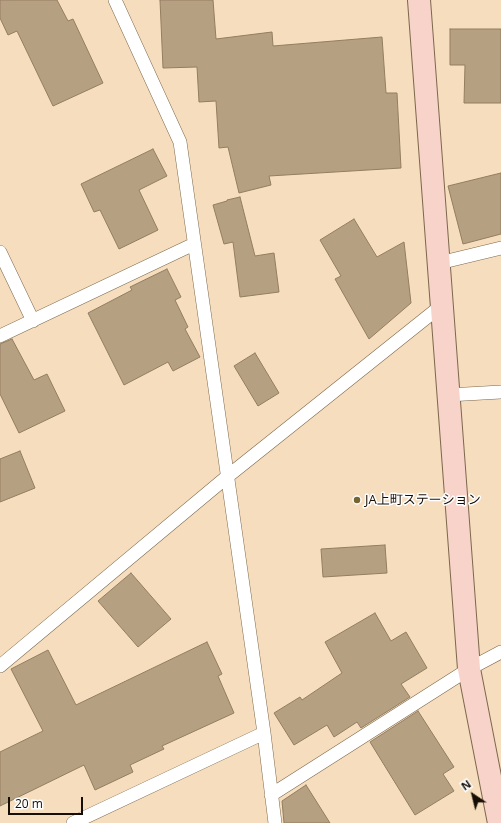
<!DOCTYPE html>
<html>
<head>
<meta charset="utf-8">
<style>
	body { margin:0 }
	#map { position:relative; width:501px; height:823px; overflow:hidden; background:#f5ddbd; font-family:"Open Sans",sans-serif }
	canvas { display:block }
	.north { position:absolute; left:453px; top:775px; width:40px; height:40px; -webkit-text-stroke:3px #fff; paint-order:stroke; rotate:325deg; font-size:11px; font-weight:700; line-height:16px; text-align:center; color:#160e04 }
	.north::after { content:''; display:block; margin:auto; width:14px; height:18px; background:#160e04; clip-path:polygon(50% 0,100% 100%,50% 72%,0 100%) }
	.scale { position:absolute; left:8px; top:797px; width:75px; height:18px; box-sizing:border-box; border:2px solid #160e04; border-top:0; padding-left:5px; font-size:12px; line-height:14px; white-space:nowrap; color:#160e04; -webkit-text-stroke:3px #fff; paint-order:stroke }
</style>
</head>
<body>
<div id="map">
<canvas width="501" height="823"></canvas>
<div class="north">N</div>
<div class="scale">20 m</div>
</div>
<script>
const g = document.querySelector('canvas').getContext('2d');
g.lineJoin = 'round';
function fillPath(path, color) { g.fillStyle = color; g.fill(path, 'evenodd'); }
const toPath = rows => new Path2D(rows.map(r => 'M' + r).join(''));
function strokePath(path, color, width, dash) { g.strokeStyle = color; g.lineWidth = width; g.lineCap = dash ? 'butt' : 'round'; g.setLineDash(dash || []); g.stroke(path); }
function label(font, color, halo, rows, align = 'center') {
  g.font = font + ' "Open Sans","Noto Sans JP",sans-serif'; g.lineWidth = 3; g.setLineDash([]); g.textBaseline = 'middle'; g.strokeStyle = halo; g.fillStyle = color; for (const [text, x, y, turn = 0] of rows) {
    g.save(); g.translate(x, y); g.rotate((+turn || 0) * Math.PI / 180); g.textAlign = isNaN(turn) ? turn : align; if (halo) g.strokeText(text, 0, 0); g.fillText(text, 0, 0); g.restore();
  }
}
const building = toPath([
	[0,0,57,0,68,21,73,19,103,83,53,106,17,31,8,35,0,18,0,0],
	[160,0,213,0,216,39,272,32,273,46,382,37,386,93,397,93,401,168,269,176,271,185,239,193,228,147,219,148,216,101,199,102,197,67,163,68,160,0],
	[450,29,501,29,501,103,464,103,465,65,450,65,450,29],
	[153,149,167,176,139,190,158,230,119,249,100,210,94,212,81,184,153,149],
	[501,173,501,234,463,244,448,186,501,173],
	[240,197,255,256,274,253,279,292,240,297,233,242,224,244,213,205,227,201,227,200,240,197],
	[354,219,377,257,404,242,411,303,369,339,335,279,341,276,320,240,354,219],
	[167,269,181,297,175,300,188,327,185,329,200,357,173,371,168,362,124,385,88,313,132,290,130,287,167,269],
	[12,339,34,380,47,374,65,411,19,433,0,394,0,344,12,339],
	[255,353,279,393,258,406,234,366,255,353],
	[20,451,35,488,0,502,0,459,20,451],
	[385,545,387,573,323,577,321,549,385,545],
	[131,573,171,619,138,647,98,601,131,573],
	[375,613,391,641,406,632,427,668,401,684,410,697,361,728,357,722,334,737,327,725,294,745,274,713,300,697,302,700,342,673,325,642,375,613],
	[207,642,222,674,218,676,234,713,162,746,164,749,130,765,133,772,95,790,84,765,0,806,0,752,43,731,11,669,48,650,76,705,207,642],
	[418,711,454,767,443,774,454,791,415,815,370,742,418,711],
	[306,785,330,823,284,823,282,801,306,785]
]);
fillPath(building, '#b6a082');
strokePath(building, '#937d60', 1);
const lane = toPath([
	[115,0,180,142,264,733,275,823],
	[0,252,33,321],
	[439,263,501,248],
	[0,336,194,244],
	[448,395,501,392],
	[0,666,228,476,441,306],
	[271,795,469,669,501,652],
	[73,823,264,733]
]);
const secondary = toPath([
	[419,0,469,669,499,823]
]);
strokePath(lane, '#7d684c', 14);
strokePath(secondary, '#7d684c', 24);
strokePath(lane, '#fff', 13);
strokePath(secondary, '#f7d3ca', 22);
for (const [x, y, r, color] of [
	[357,500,4,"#766432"]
]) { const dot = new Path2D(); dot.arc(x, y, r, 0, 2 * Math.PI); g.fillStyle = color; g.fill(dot); strokePath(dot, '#fff', 1.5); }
label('13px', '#160e04', '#fff', [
	["JA上町ステーション",365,500]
], 'left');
</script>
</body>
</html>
